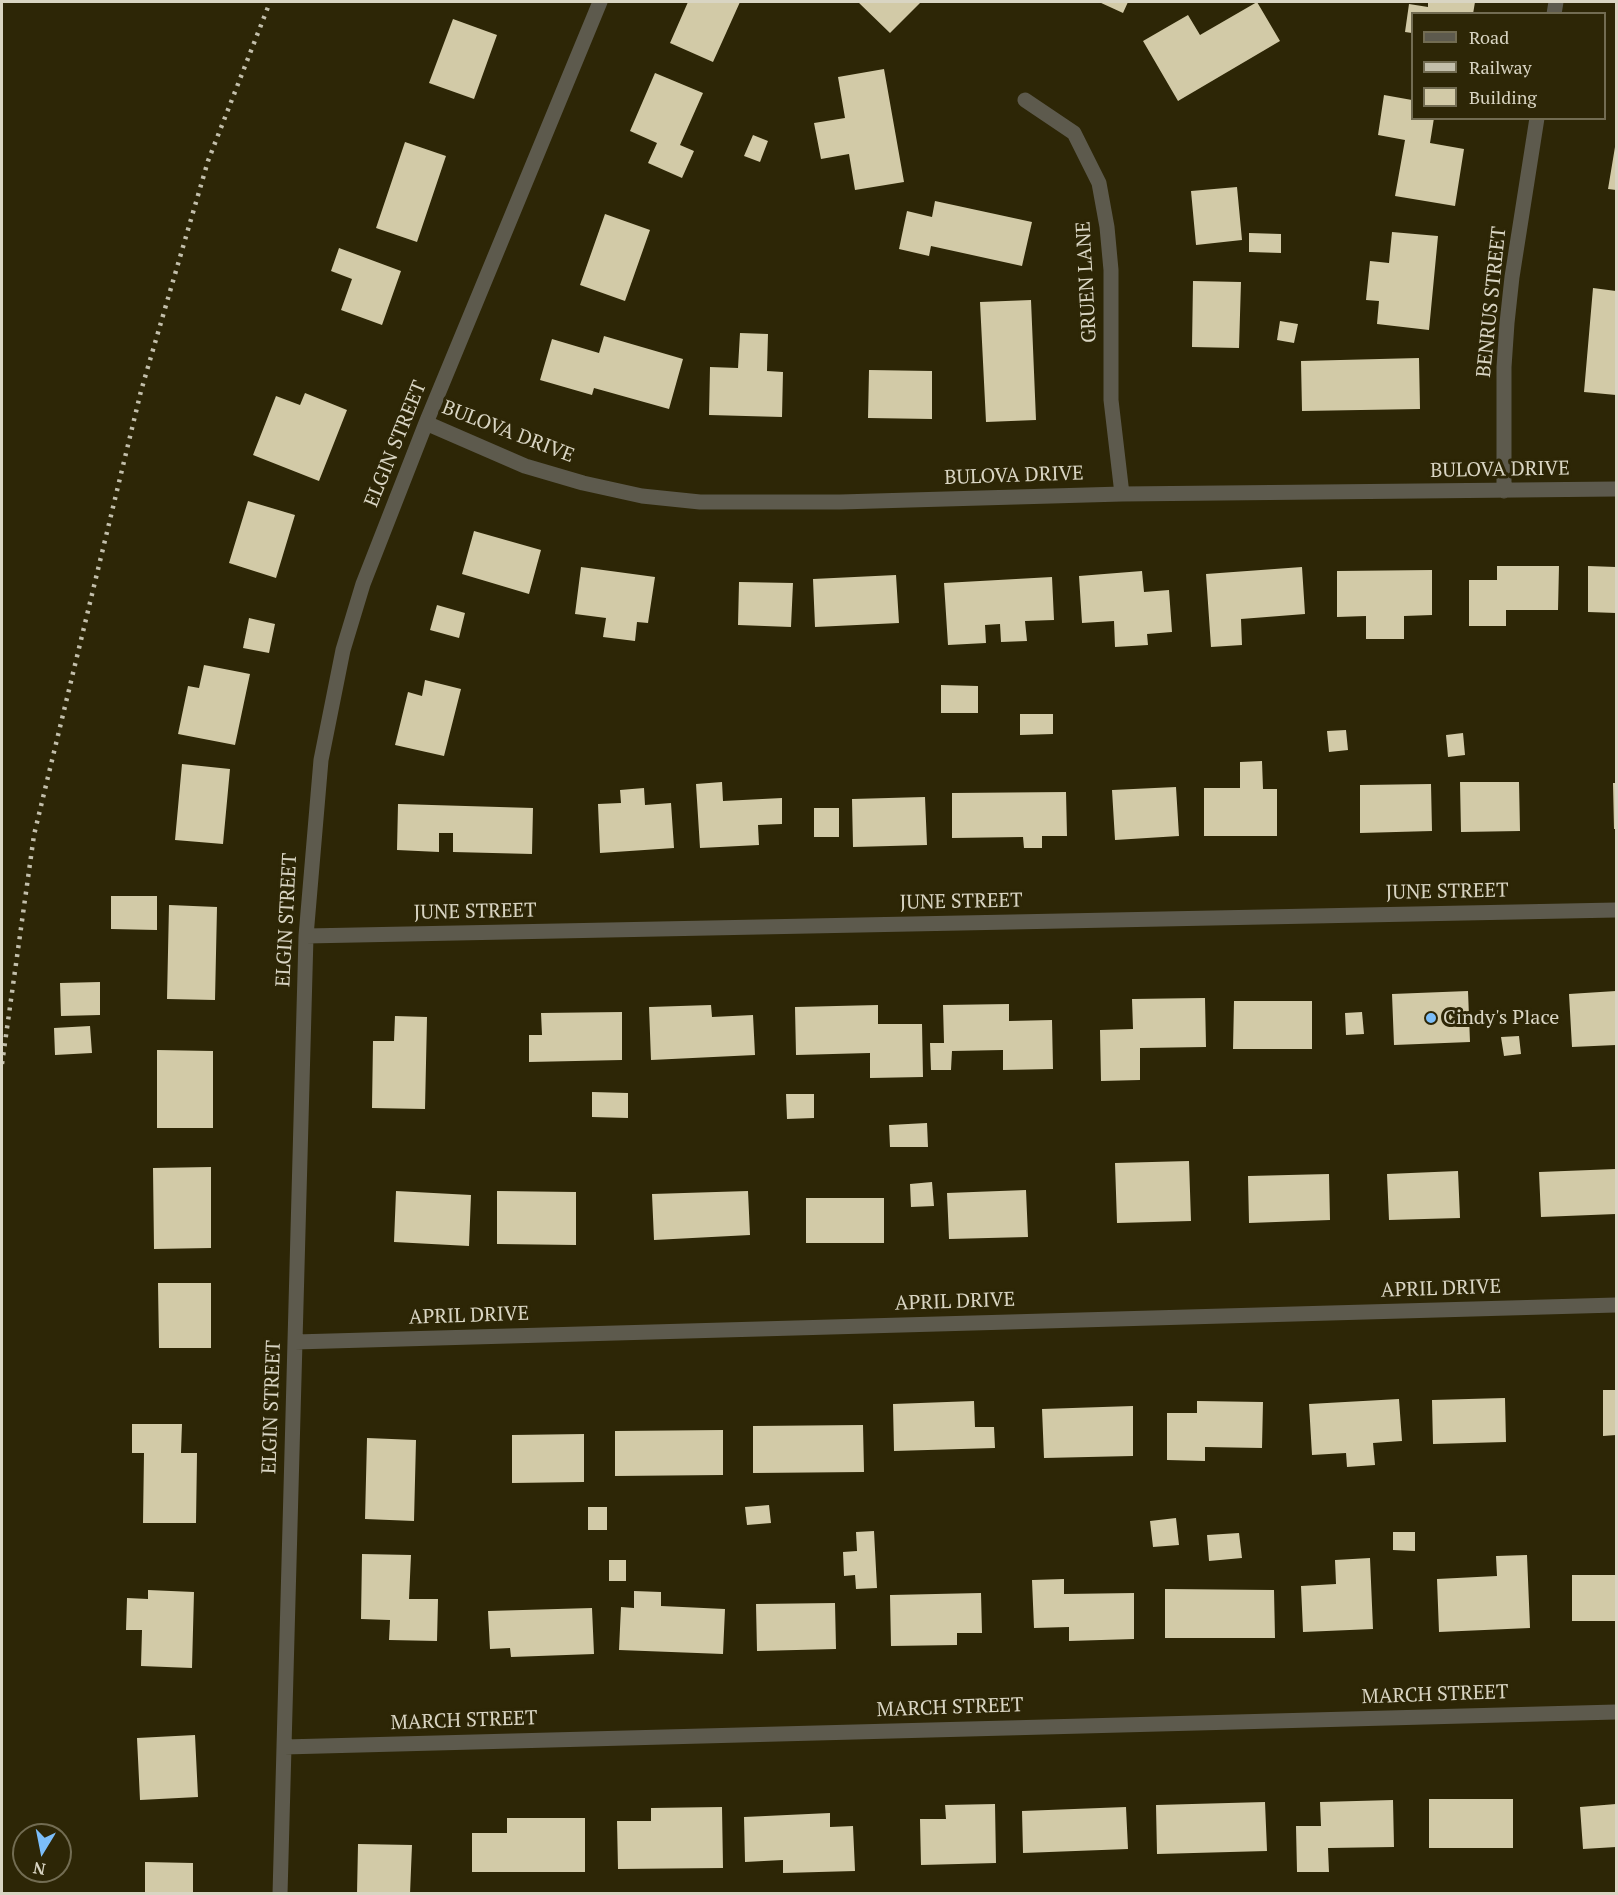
<!DOCTYPE html>
<html>
<head>
<meta charset="utf-8">
<style>
	body { margin:0 }
	#map { position:relative; width:1618px; height:1895px; overflow:hidden; background:#2d2606; font-family:"PT Serif",serif }
	canvas { display:block }
	.frame { position:absolute; inset:0; border:3px solid #d9d5c3; pointer-events:none }
	.legend { position:absolute; left:1411px; top:12px; width:195px; height:108px; box-sizing:border-box; background:#2d2606; border:2px solid #726c52; margin:0; padding:8px 10px; list-style:none; font-size:18px; color:#d9d5c3 }
	.legend li { display:flex; align-items:center; gap:12px; height:30px }
	.legend b { width:30px; border:2px solid #726c52 }
	.north { position:absolute; left:12px; top:1823px; width:60px; height:60px; box-sizing:border-box; background:#2d2606; border:2px solid #726c52; border-radius:50%; rotate:190deg; font-size:16px; font-weight:700; line-height:24px; text-align:center; color:#d9d5c3 }
	.north::after { content:''; display:block; margin:auto; width:21px; height:27px; background:#7cbef9; clip-path:polygon(50% 0,100% 100%,50% 72%,0 100%) }
</style>
</head>
<body>
<div id="map">
<canvas width="1618" height="1895"></canvas>
<div class="frame"></div>
<ul class="legend">
<li><b style="height:8px;background:#5d5a4d"></b>Road</li>
<li><b style="height:8px;background:#c3bfab"></b>Railway</li>
<li><b style="height:16px;background:#d2caa7"></b>Building</li>
</ul>
<div class="north">N</div>
</div>
<script>
const g = document.querySelector('canvas').getContext('2d');
g.lineJoin = 'round';
function fillPath(path, color) { g.fillStyle = color; g.fill(path, 'evenodd'); }
const toPath = rows => new Path2D(rows.map(r => 'M' + r).join(''));
function strokePath(path, color, width, dash) { g.strokeStyle = color; g.lineWidth = width; g.lineCap = dash ? 'butt' : 'round'; g.setLineDash(dash || []); g.stroke(path); }
function label(font, color, halo, rows, align = 'center') {
  g.font = font + ' "PT Serif",serif'; g.lineWidth = 6; g.setLineDash([]); g.textBaseline = 'middle'; g.strokeStyle = halo; g.fillStyle = color; for (const [text, x, y, turn = 0] of rows) {
    g.save(); g.translate(x, y); g.rotate((+turn || 0) * Math.PI / 180); g.textAlign = isNaN(turn) ? turn : align; if (halo) g.strokeText(text, 0, 0); g.fillText(text, 0, 0); g.restore();
  }
}
fillPath(toPath([
	[688,2,740,2,713,62,670,43],
	[858,2,921,2,890,33],
	[1099,2,1128,2,1123,13],
	[1257,2,1280,41,1178,101,1143,41,1188,15,1200,35],
	[1428,2,1475,2,1473,14,1412,14,1412,33,1405,32,1409,4,1428,7],
	[453,19,497,35,474,99,429,83],
	[884,69,904,182,855,190,849,154,821,159,814,123,845,118,838,77],
	[655,73,703,93,680,145,694,151,682,178,648,163,657,143,630,131],
	[1384,95,1412,100,1412,118,1434,118,1430,143,1464,149,1455,206,1395,196,1405,140,1378,135],
	[753,135,768,141,760,162,744,156],
	[405,142,446,156,417,242,376,228],
	[1615,147,1616,147,1616,190,1608,189],
	[1237,187,1242,240,1196,245,1191,191],
	[935,201,1032,222,1022,266,931,246,929,256,899,249,907,211,932,217],
	[605,214,650,230,625,301,580,285],
	[1392,232,1438,236,1429,330,1377,324,1379,301,1366,300,1370,261,1389,263],
	[1249,233,1281,234,1281,253,1249,252],
	[339,248,401,271,382,325,341,310,352,279,331,271],
	[1193,281,1241,282,1239,348,1192,347],
	[1593,288,1616,291,1616,395,1584,392],
	[1031,300,1036,420,986,422,980,302],
	[1280,321,1298,324,1294,343,1277,340],
	[740,333,768,334,767,371,783,372,782,417,709,415,710,367,738,368],
	[604,336,683,359,669,409,594,388,592,395,540,380,552,339,599,353],
	[1419,358,1420,409,1302,411,1301,361],
	[869,370,932,371,932,419,868,418],
	[305,393,347,410,319,481,253,455,276,396,300,405],
	[248,501,295,515,276,578,229,563],
	[474,531,541,550,529,594,462,574],
	[1497,566,1559,566,1558,610,1506,610,1506,626,1469,626,1469,580,1497,580],
	[1588,566,1616,567,1616,613,1588,612],
	[581,567,655,577,648,623,637,622,635,641,603,637,606,618,575,614],
	[1302,567,1305,614,1241,619,1242,645,1211,647,1206,574],
	[1432,570,1432,615,1404,616,1404,639,1366,639,1366,616,1337,617,1337,571],
	[1142,571,1144,592,1169,590,1172,632,1147,634,1148,645,1115,647,1114,621,1082,623,1079,576],
	[896,575,899,623,815,627,813,579],
	[1052,577,1054,620,1025,621,1027,641,1001,642,1000,624,985,625,986,643,948,645,944,583],
	[739,582,793,583,791,627,738,625],
	[437,605,465,613,459,638,430,630],
	[249,618,275,624,269,653,243,648],
	[204,665,250,674,235,745,178,734,188,686,199,688],
	[425,680,461,689,444,756,395,745,408,692,422,696],
	[941,685,978,686,978,713,941,713],
	[1020,714,1053,714,1053,734,1020,735],
	[1346,730,1348,750,1329,752,1327,731],
	[1463,733,1465,755,1448,757,1446,735],
	[1262,761,1263,789,1277,789,1277,836,1204,836,1204,788,1240,788,1240,762],
	[182,764,230,769,223,844,175,840],
	[722,782,723,801,782,798,782,824,758,825,759,845,700,848,696,784],
	[1460,782,1519,782,1520,831,1461,832],
	[1613,783,1616,783,1616,829,1614,829],
	[1431,784,1432,831,1360,833,1360,785],
	[1176,787,1179,836,1115,840,1112,790],
	[644,788,645,805,671,803,674,848,600,853,598,804,621,803,620,790],
	[1066,792,1067,836,1042,836,1042,848,1024,848,1023,837,952,838,952,793],
	[925,797,927,845,853,847,852,799],
	[398,804,533,808,532,854,453,852,453,833,439,833,439,852,397,850],
	[814,808,839,808,839,837,814,837],
	[111,896,157,896,157,930,111,929],
	[169,905,217,907,215,1000,167,999],
	[100,982,100,1015,61,1016,60,983],
	[1468,991,1470,1042,1394,1045,1392,994],
	[1616,991,1616,1045,1572,1047,1569,994],
	[1205,998,1206,1047,1140,1048,1140,1080,1101,1081,1100,1030,1133,1029,1132,999],
	[1234,1001,1312,1001,1312,1049,1233,1049],
	[1009,1004,1009,1021,1052,1020,1053,1069,1003,1070,1003,1050,952,1051,951,1070,931,1070,930,1043,944,1043,943,1005],
	[711,1005,712,1017,753,1015,755,1055,651,1060,649,1007],
	[878,1005,878,1024,922,1024,923,1077,870,1078,870,1053,796,1055,795,1007],
	[622,1012,622,1060,529,1062,529,1035,542,1035,541,1013],
	[1362,1012,1364,1034,1346,1035,1345,1013],
	[395,1016,427,1017,425,1109,372,1108,373,1041,394,1041],
	[90,1026,92,1053,55,1055,54,1028],
	[1519,1036,1521,1054,1504,1056,1501,1037],
	[157,1050,213,1051,213,1128,157,1128],
	[592,1092,628,1093,628,1118,592,1117],
	[786,1094,814,1094,814,1118,787,1119],
	[927,1123,928,1147,890,1147,889,1125],
	[1189,1161,1191,1221,1117,1223,1115,1163],
	[211,1167,211,1248,154,1249,153,1168],
	[1616,1169,1616,1214,1541,1217,1539,1172],
	[1458,1171,1460,1218,1389,1220,1387,1174],
	[1329,1174,1330,1220,1249,1223,1248,1176],
	[932,1182,934,1206,911,1207,910,1184],
	[1026,1190,1028,1237,949,1239,947,1193],
	[396,1191,471,1195,469,1246,394,1242],
	[497,1191,576,1192,576,1245,497,1244],
	[748,1191,750,1235,654,1240,652,1194],
	[806,1198,884,1198,884,1243,806,1243],
	[158,1283,211,1283,211,1348,159,1348],
	[1603,1390,1616,1390,1616,1435,1603,1436],
	[1505,1398,1506,1442,1433,1444,1432,1400],
	[1399,1399,1402,1441,1373,1443,1375,1465,1347,1467,1346,1453,1312,1455,1309,1404],
	[974,1401,975,1427,994,1427,995,1448,894,1451,893,1404],
	[1197,1401,1263,1402,1262,1448,1205,1447,1205,1461,1167,1460,1167,1413,1197,1413],
	[1133,1406,1133,1456,1044,1458,1042,1409],
	[132,1424,182,1424,181,1453,197,1453,196,1523,143,1523,144,1453,132,1453],
	[863,1425,864,1472,753,1473,753,1426],
	[723,1430,723,1475,615,1476,615,1431],
	[584,1434,584,1482,512,1483,512,1435],
	[367,1438,416,1440,414,1521,365,1519],
	[769,1505,771,1523,747,1525,745,1507],
	[588,1507,607,1507,607,1530,588,1530],
	[1176,1518,1179,1545,1153,1547,1150,1521],
	[874,1531,877,1588,856,1589,855,1575,844,1576,843,1552,857,1551,856,1532],
	[1393,1532,1415,1532,1415,1551,1393,1550],
	[1239,1533,1242,1558,1209,1561,1207,1535],
	[362,1554,411,1555,409,1599,438,1599,437,1641,389,1640,390,1620,361,1619],
	[1527,1555,1530,1628,1439,1632,1437,1579,1497,1576,1496,1556],
	[1370,1558,1373,1629,1303,1632,1301,1586,1336,1584,1335,1560],
	[609,1560,626,1560,626,1581,609,1581],
	[1572,1575,1616,1575,1616,1621,1572,1621],
	[1064,1579,1064,1594,1134,1593,1134,1639,1069,1641,1069,1627,1034,1628,1032,1580],
	[1165,1589,1274,1590,1275,1638,1165,1638],
	[148,1590,194,1592,192,1668,141,1666,142,1630,126,1630,127,1598,148,1599],
	[634,1591,661,1592,661,1606,725,1609,723,1654,619,1650,621,1607,634,1608],
	[981,1593,982,1633,957,1633,957,1645,891,1646,890,1595],
	[835,1603,836,1649,757,1651,756,1604],
	[592,1608,594,1654,511,1657,510,1648,490,1649,488,1611],
	[195,1735,198,1797,140,1800,137,1738],
	[1429,1799,1513,1799,1513,1848,1429,1848],
	[1393,1800,1394,1847,1328,1848,1329,1872,1297,1872,1296,1826,1321,1826,1320,1802],
	[1265,1802,1267,1851,1157,1854,1156,1805],
	[995,1804,996,1863,921,1865,920,1819,946,1819,945,1805],
	[1616,1804,1616,1847,1583,1849,1580,1807],
	[722,1807,723,1868,618,1869,617,1821,651,1821,651,1808],
	[1126,1807,1128,1849,1023,1853,1022,1811],
	[830,1813,830,1827,853,1826,855,1871,783,1873,783,1860,745,1862,744,1817],
	[507,1818,585,1818,585,1872,472,1872,472,1833,507,1833],
	[358,1844,412,1845,410,1894,357,1894],
	[145,1862,193,1863,193,1894,145,1894]
]), '#d2caa7');
strokePath(toPath([
	[1554,14,1556,2],
	[1025,100,1074,133,1099,183,1107,227,1111,270,1111,400,1122,494],
	[426,423,525,466,583,483,642,496,700,502,840,502,1122,494,1616,489],
	[1504,491,1504,367,1507,323,1512,277,1537,118],
	[306,936,1616,910],
	[295,1342,1616,1305],
	[284,1747,1616,1712],
	[280,1894,306,936,321,760,343,650,363,584,426,423,600,2]
]), '#5d5a4d', 15);
strokePath(toPath([
	[2,1064,34,835,141,391,208,161,270,2]
]), '#c3bfab', 4.5, [3, 6]);
for (const [x, y, r, color] of [
	[1431,1018,6,"#7cbef9"]
]) { const dot = new Path2D(); dot.arc(x, y, r, 0, 2 * Math.PI); g.fillStyle = color; g.fill(dot); strokePath(dot, '#2d2606', 2); }
label('20px', '#d9d5c3', '#2d2606', [
	["GRUEN LANE",1087,282,-93],
	["BENRUS STREET",1492,302,-84],
	["BULOVA DRIVE",508,432,21],
	["ELGIN STREET",396,444,-68],
	["BULOVA DRIVE",1500,470,-1],
	["BULOVA DRIVE",1014,476,-2],
	["JUNE STREET",1447,892,-1],
	["JUNE STREET",961,902,-1],
	["JUNE STREET",475,912,-1],
	["ELGIN STREET",287,920,-87],
	["APRIL DRIVE",1441,1289,-2],
	["APRIL DRIVE",955,1302,-2],
	["APRIL DRIVE",469,1316,-2],
	["ELGIN STREET",272,1407,-88],
	["MARCH STREET",1435,1695,-2],
	["MARCH STREET",950,1708,-2],
	["MARCH STREET",464,1721,-2]
]);
label('20px', '#d9d5c3', '#2d2606', [
	["Cindy's Place",1443,1018]
], 'left');
</script>
</body>
</html>
